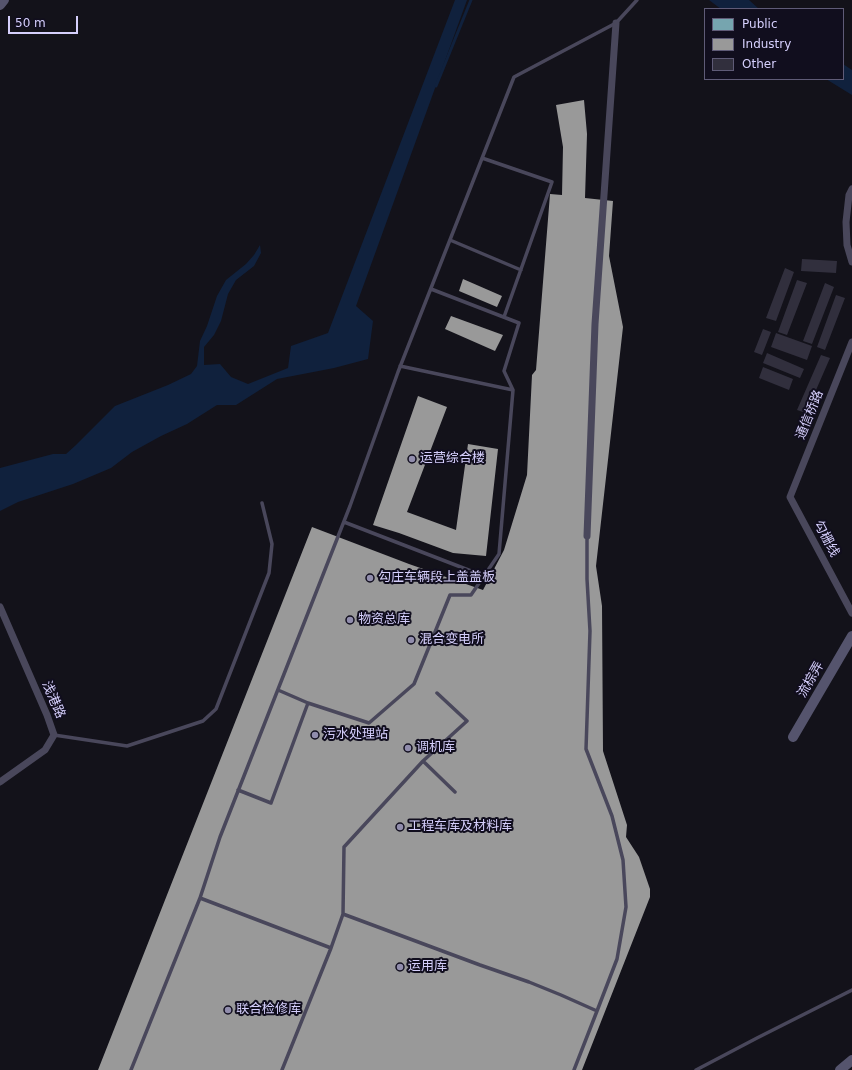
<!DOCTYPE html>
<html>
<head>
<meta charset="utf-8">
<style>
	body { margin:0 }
	#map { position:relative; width:852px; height:1070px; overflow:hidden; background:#13121a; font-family:"DejaVu Sans",sans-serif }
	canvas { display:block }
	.legend { position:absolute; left:704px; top:8px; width:140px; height:72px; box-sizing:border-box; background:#110e1e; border:1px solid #5f5b77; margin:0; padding:5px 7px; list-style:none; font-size:12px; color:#d5cffc }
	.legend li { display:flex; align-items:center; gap:8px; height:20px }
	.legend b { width:20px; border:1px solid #5f5b77 }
	.scale { position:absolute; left:8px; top:16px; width:70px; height:18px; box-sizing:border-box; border:2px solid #d5cffc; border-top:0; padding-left:5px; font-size:12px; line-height:14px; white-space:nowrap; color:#d5cffc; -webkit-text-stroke:3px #110e1e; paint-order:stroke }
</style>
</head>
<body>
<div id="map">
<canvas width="852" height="1070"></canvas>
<ul class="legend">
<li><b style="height:11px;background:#76a5af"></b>Public</li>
<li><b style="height:11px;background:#999"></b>Industry</li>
<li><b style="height:11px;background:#312f3d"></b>Other</li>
</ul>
<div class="scale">50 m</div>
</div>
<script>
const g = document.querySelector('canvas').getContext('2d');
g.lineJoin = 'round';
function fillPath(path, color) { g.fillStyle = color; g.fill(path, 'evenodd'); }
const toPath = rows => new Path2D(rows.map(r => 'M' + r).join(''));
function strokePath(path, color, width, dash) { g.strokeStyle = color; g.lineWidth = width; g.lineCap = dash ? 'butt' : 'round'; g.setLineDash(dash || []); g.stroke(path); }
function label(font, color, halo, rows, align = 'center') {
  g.font = font + ' "DejaVu Sans","Noto Sans SC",sans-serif'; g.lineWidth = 4; g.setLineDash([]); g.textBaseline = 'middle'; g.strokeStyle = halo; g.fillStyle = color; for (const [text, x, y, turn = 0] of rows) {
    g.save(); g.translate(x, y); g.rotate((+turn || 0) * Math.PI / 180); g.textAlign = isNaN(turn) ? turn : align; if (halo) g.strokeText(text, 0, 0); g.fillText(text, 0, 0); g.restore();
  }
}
fillPath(toPath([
	[455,0,467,0,356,306,373,321,368,359,334,368,277,379,236,405,217,405,187,424,161,436,132,452,111,468,73,484,18,502,0,511,0,468,53,454,66,454,76,445,115,406,168,385,191,374,197,366,200,341,207,326,217,296,226,280,246,264,254,255,260,245,261,253,254,266,236,280,228,294,221,321,214,335,204,347,204,365,220,364,231,377,248,384,288,368,291,346,328,333],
	[709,0,749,0,759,9,721,9],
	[843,64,852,70,852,95,826,79,843,79]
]), '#10213d');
fillPath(toPath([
	[556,514,574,515,571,566,553,565],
	[437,705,451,720,379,791,365,776],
	[422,773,452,801,378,882,348,852],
	[202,907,319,951,272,1070,136,1070],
	[352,924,578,1009,554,1070,293,1070]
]), '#76a5af');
fillPath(toPath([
	[584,100,587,134,585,198,613,201,609,256,623,327,596,566,602,606,603,751,627,825,626,837,639,857,650,889,650,897,582,1070,98,1070,312,527,409,564,483,590,504,550,527,475,532,375,536,370,550,194,562,195,563,147,556,105],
	[463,279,502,296,497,307,459,291],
	[451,316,503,335,495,351,445,329],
	[418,396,447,407,407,512,456,530,468,444,498,449,486,556,453,553,399,533,373,525]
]), '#999');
strokePath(toPath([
	[436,86,471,0]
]), '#10213d', 3);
fillPath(toPath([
	[802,259,837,261,836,273,801,271],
	[785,268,794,272,776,321,766,318],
	[797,280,807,283,787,335,778,332],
	[825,283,834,287,812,344,803,341],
	[836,295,845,298,825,350,817,347],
	[763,329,771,332,762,355,754,352],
	[776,333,812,346,807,360,771,347],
	[767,353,804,369,800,378,763,363],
	[821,355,830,358,806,413,797,410],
	[763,367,793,379,789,390,759,378]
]), '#312f3d');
strokePath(toPath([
	[482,158,552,182,504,317],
	[450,240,521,270],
	[431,289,519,323,504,371,513,390],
	[344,522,484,576],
	[587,536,587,579,590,631,586,749,612,816,623,860,626,907,617,959,597,1011],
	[278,690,308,703,369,723,414,684,450,595,471,595,499,554,513,390,400,366],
	[437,693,467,721,423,761,455,792],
	[54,735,127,746,203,721,216,709,269,573,272,544,262,503],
	[238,790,271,803,308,703],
	[200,898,220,837,350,506,398,372,514,77,616,23,637,0],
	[343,914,480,965,529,982,561,995,597,1011,574,1070],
	[131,1070,200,898,331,948],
	[282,1070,331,948,343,914,344,847,423,761],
	[696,1070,757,1038,852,990]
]), '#49475b', 3.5);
strokePath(toPath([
	[852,189,849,195,846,222,847,245,852,262],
	[852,342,790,497,852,613],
	[587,536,595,324,616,23],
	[0,607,47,715,54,735,45,750,0,782]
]), '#49475b', 7);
strokePath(toPath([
	[0,5,4,0],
	[793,737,852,636],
	[840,1070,852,1060]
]), '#55546d', 10);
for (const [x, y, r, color] of [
	[412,459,4,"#918dad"],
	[370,578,4,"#918dad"],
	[350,620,4,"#918dad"],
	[411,640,4,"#918dad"],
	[315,735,4,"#918dad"],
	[408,748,4,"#918dad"],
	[400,827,4,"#918dad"],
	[400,967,4,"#918dad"],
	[228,1010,4,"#918dad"]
]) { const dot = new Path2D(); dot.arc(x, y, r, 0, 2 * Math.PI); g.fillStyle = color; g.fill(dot); strokePath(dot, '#110e1e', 1.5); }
label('13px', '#d5cffc', '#110e1e', [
	["通信桥路",810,415,-68],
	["勾栅线",826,539,62],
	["流棕弄",811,680,-60],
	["浅港路",53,700,67]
]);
label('13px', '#d5cffc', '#110e1e', [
	["运营综合楼",420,459],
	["勾庄车辆段上盖盖板",378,578],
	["物资总库",358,620],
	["混合变电所",419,640],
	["污水处理站",323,735],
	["调机库",416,748],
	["工程车库及材料库",408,827],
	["运用库",408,967],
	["联合检修库",236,1010]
], 'left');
</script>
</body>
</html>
